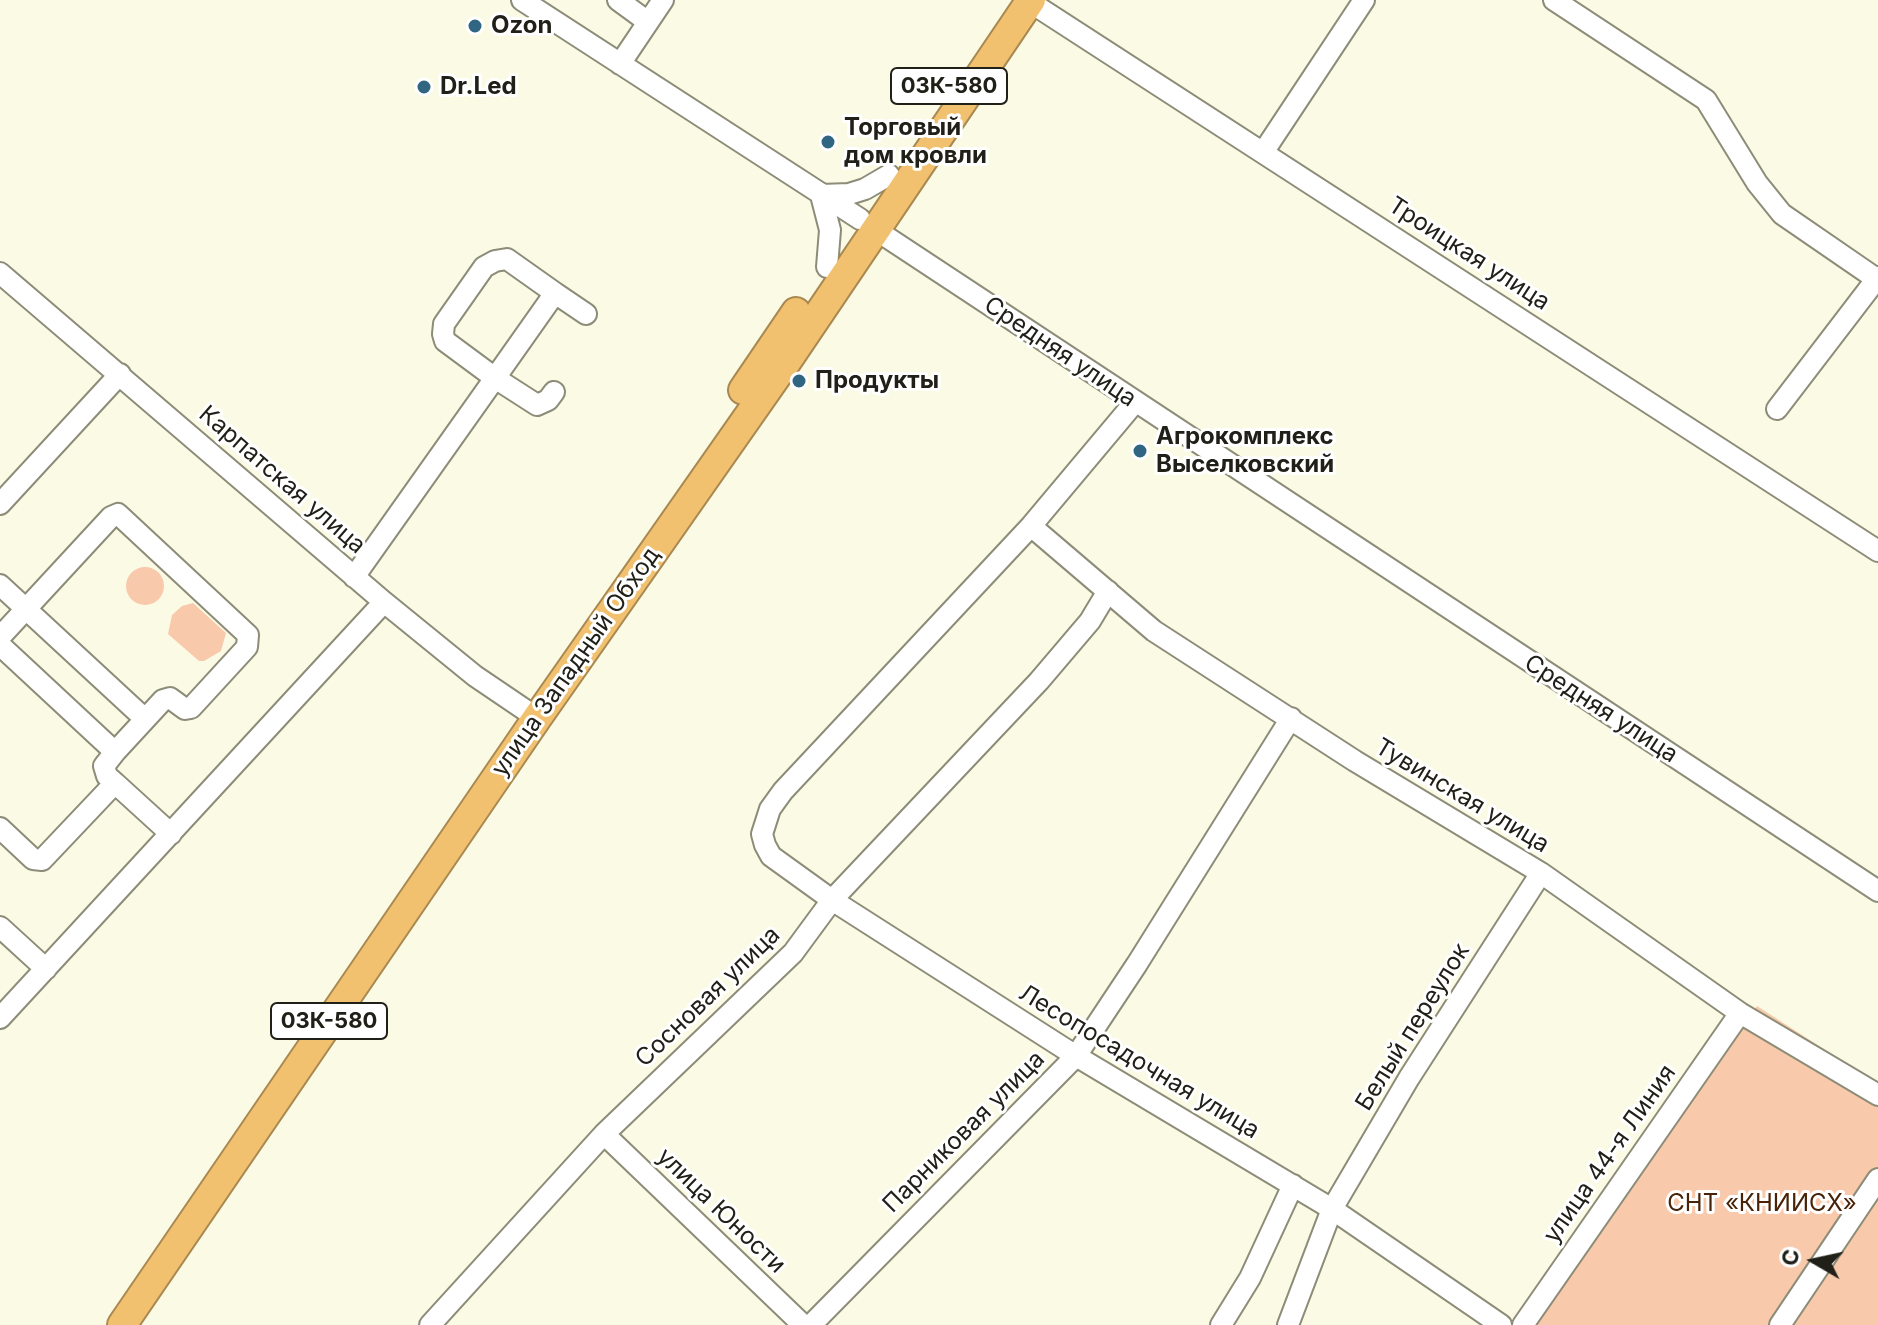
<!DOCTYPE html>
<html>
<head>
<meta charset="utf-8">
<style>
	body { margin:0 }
	#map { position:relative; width:1878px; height:1325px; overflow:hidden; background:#fbfae4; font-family:Inter,sans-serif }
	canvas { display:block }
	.north { position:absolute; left:1774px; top:1221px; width:80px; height:80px; -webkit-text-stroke:6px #fff; paint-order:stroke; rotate:279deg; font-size:22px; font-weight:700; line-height:32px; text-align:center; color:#212018 }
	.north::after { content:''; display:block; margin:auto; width:28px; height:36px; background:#212018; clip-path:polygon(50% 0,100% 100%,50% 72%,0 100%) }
</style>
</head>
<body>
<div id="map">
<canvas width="1878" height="1325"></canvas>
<div class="north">С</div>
</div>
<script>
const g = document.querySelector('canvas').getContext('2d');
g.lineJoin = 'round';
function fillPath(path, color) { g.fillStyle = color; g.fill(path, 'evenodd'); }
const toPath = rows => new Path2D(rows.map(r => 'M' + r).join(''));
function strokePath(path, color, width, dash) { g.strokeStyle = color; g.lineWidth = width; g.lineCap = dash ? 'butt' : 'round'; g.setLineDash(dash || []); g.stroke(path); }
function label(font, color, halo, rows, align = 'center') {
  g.font = font + ' Inter,sans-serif'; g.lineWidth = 6; g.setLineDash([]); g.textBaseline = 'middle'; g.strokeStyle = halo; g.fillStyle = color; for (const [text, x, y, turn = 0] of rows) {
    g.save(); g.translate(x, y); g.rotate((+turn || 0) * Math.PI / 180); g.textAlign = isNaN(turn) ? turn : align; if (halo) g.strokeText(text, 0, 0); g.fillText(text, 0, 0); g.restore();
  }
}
fillPath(toPath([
	'126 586a19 19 0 1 1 38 0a19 19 0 1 1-38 0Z',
	[193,603,226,633,221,651,204,661,199,661,168,634,172,615,182,606],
	[1757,1006,1878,1084,1878,1325,1535,1325]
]), '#f9c9ab');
const minor = toPath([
	[522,0,860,219],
	[618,0,648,22],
	[1554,0,1706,100,1757,183,1782,214,1878,280],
	[1030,2,1878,551],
	[620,64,663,0],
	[1264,151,1364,0],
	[821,195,830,230,827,267],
	[821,195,849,194,865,189,889,175],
	[876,230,1878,891],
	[507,259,555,293,495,378,445,341,443,334,444,324,484,267,495,261,507,259],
	[0,273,384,602,475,676,537,718],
	[555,293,586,314],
	[1135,402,1031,526,783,791,770,809,762,834,765,845,771,856,832,900,1076,1056,1332,1209,1501,1325],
	[1777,409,1878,277],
	[0,504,120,374],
	[1031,526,1154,631,1355,761,1541,873,1740,1013,1878,1095],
	[354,577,495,378,537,405,548,400,554,392],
	[0,585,145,719],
	[0,637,111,517,118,514,248,635,247,647,191,708,185,709,170,698,163,700,115,752,104,766,107,776,115,783],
	[0,645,115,752],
	[0,828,33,859,42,860,115,783,171,834],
	[0,927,46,969],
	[0,1018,384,602],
	[604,1134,803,1325],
	[430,1325,604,1134,793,953,832,900,1039,681,1090,621,1108,591],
	[811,1325,1076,1056,1137,964,1291,718],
	[1221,1325,1250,1278,1293,1185],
	[1288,1325,1332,1209,1409,1078,1541,873],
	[1523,1325,1740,1013],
	[1780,1325,1878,1179]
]);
const highway = toPath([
	[743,390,796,312],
	[122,1325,537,718,785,364,1031,0]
]);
strokePath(minor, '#8d8c78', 24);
strokePath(highway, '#a98951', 32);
strokePath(minor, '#fff', 20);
strokePath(highway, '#f2c170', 28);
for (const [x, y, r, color] of [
	[475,26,8,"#306682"],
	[424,87,8,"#306682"],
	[828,142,8,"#306682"],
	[799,381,8,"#306682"],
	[1140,451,8,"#306682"]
]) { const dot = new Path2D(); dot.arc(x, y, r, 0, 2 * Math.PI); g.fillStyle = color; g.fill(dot); strokePath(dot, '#fff', 3); }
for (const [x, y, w] of [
	[949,86,116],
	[329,1021,116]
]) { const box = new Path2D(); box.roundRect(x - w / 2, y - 18, w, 36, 6); g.fillStyle = '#fff'; g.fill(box); strokePath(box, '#212018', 2); }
label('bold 22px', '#212018', null, [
	["03К-580",949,86],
	["03К-580",329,1021]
]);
label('bold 24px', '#212018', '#fff', [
	["Ozon",491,26],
	["Dr.Led",440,87],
	["Торговый",844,128],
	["дом кровли",844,156],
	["Продукты",815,381],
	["Агрокомплекс",1156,437],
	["Выселковский",1156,465]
], 'left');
label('24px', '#212018', '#fff', [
	["Троицкая улица",1469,254,33],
	["Средняя улица",1060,352,34],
	["Карпатская улица",282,480,41],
	["улица Западный Обход",576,662,-55],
	["Средняя улица",1601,709,33],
	["Тувинская улица",1462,796,31],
	["Сосновая улица",708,997,-44],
	["Белый переулок",1413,1027,-58],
	["Лесопосадочная улица",1139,1062,31],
	["Парниковая улица",964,1132,-45],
	["улица 44-я Линия",1610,1154,-55],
	["улица Юности",721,1211,44]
]);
label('24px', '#492307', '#fff', [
	["СНТ «КНИИСХ»",1762,1204]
]);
</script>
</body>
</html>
